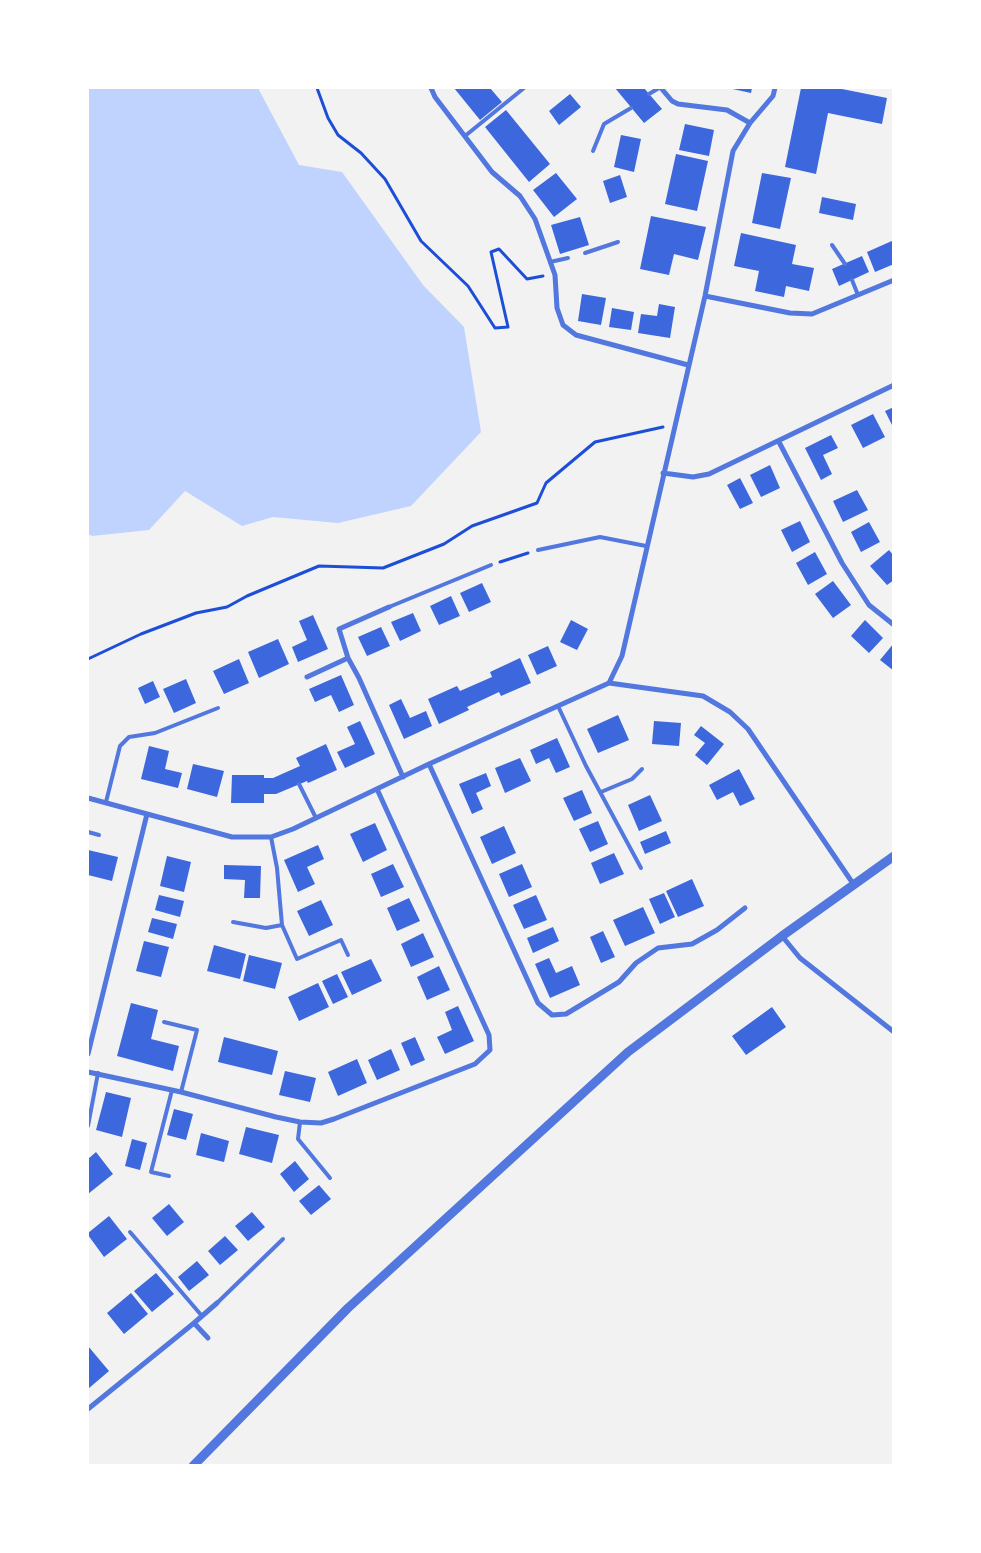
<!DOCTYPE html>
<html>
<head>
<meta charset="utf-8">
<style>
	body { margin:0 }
	#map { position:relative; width:981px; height:1553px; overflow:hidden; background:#f2f2f2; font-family:"Titillium Web",sans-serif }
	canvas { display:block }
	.frame { position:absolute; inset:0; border:89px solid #fff; pointer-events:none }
</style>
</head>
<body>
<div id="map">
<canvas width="981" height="1553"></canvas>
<div class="frame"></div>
</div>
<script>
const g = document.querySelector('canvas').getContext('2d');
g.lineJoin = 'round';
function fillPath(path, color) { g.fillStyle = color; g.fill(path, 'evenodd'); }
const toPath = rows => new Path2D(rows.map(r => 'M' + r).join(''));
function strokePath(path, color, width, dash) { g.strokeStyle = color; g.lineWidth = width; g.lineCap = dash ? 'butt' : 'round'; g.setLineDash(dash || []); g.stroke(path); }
fillPath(toPath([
	[88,88,258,88,299,165,342,172,423,285,464,327,481,432,411,506,338,523,273,517,242,526,185,491,149,530,92,536,88,534]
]), '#bfd3fe');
fillPath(toPath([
	[454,88,490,88,502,102,480,120],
	[615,88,644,88,662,109,644,123],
	[728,88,752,88,751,93],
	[801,88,837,88,887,98,882,124,828,113,816,174,785,167],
	[570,94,581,107,559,125,549,111],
	[506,110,550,164,529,182,485,127],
	[685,124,714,130,709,156,679,150],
	[621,135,641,139,634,172,614,167],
	[676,154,708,161,697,211,665,204],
	[556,173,577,199,554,217,533,190],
	[762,173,791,178,780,229,752,223],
	[620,175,627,197,610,203,603,181],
	[822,197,856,204,853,220,819,213],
	[651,216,706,227,698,260,674,254,669,275,640,269],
	[580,217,589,245,560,254,551,225],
	[741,233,796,245,792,264,814,268,809,291,786,286,784,297,755,291,759,271,734,266],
	[894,240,894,264,875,272,867,252],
	[862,256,869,272,839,286,832,269],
	[582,294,606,298,601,325,578,321],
	[659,304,675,307,670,338,638,333,641,314,657,316],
	[612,308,634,312,631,330,609,327],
	[894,407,894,429,885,411],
	[873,414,885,437,863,448,851,425],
	[831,435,838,448,823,455,832,474,821,480,805,448],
	[770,465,780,488,761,497,750,475],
	[740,478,753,503,740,509,727,485],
	[857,490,868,510,843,522,833,501],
	[800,521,810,542,792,552,781,530],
	[869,522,880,542,861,552,851,532],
	[889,550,894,556,894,580,887,585,870,566],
	[815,552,827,574,808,585,796,563],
	[833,581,851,605,833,618,815,594],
	[482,583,491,602,469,612,460,593],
	[451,596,460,616,439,625,430,606],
	[413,613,421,631,400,641,391,622],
	[313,615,328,649,298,662,292,647,307,640,299,621],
	[571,620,588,629,577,650,560,642],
	[865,620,883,638,869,653,851,636],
	[381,627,390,646,367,656,358,637],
	[278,639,289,664,259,678,248,652],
	[894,643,894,671,880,660],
	[548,646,557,666,537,675,528,655],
	[520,658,531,683,501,696,499,692,467,707,469,710,439,724,428,699,457,686,460,691,492,677,490,672],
	[239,659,249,683,224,694,213,671],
	[341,675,354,705,339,712,331,695,315,702,309,689],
	[186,679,196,703,174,713,163,689],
	[153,681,160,697,145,704,138,688],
	[401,699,410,718,426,711,432,726,404,739,389,705],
	[618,715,629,740,598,753,587,729],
	[360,721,375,754,345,768,337,752,355,744,347,727],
	[654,721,681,723,679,746,652,744],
	[701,726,724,744,707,765,695,755,705,743,694,735],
	[557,738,570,767,556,773,549,758,536,764,530,750],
	[326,744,337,770,308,783,307,781,276,794,264,794,264,803,231,803,232,775,264,775,264,778,273,778,300,766,296,758],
	[149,746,169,751,165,769,182,773,178,788,141,779],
	[520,758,531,781,505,793,495,768],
	[193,764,224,771,217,797,187,789],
	[739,769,755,799,740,806,733,792,717,800,709,785],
	[486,773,491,786,476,793,483,809,472,814,459,784],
	[582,790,592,813,574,821,563,798],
	[650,795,662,821,639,831,628,805],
	[598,821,608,844,590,852,579,829],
	[375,823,387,850,363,862,350,834],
	[504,826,516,853,492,864,480,837],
	[666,831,671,843,645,854,640,842],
	[318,845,324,859,307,867,315,884,298,892,284,860],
	[88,850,118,857,112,881,88,875],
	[614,853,624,874,600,884,591,863],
	[167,856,191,862,184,892,160,886],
	[393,864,404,887,381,897,371,874],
	[522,864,532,887,509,897,499,874],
	[224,865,261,866,260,898,244,898,245,880,224,879],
	[692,879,704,906,678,917,666,891],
	[664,893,675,917,660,924,649,899],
	[159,895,184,901,180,917,155,910],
	[536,895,547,920,524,929,513,905],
	[409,898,420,921,397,931,387,908],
	[321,900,333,925,309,936,297,911],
	[643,907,655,933,625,946,613,920],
	[152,918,177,924,173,939,148,932],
	[553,927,559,941,533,953,527,938],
	[603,931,615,957,601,963,590,937],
	[423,933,434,957,411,967,401,944],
	[144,941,169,947,161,977,136,971],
	[214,945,246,954,240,979,207,971],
	[249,955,282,963,275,989,243,981],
	[549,958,556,973,572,966,580,985,550,998,535,964],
	[371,959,382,981,352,995,341,972],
	[439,966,450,990,427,1000,417,977],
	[337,974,348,997,333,1004,322,981],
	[318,983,329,1007,299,1021,288,997],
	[131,1003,158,1010,151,1039,179,1046,173,1071,117,1056],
	[458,1006,474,1041,445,1054,437,1037,452,1030,445,1012],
	[772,1007,786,1027,746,1055,732,1036],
	[224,1037,278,1051,272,1075,218,1062],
	[415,1037,425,1060,411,1066,401,1043],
	[391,1049,400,1070,377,1080,368,1060],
	[357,1059,367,1083,338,1096,328,1072],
	[285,1071,316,1078,310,1102,279,1095],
	[106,1092,131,1098,122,1137,96,1130],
	[174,1109,193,1114,186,1140,167,1135],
	[246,1127,279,1135,272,1163,239,1154],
	[201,1133,229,1141,224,1162,196,1155],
	[132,1139,147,1143,140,1170,125,1166],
	[96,1152,113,1174,88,1194,88,1159],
	[295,1161,309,1179,294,1192,280,1174],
	[319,1185,331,1199,311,1215,299,1201],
	[169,1204,184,1222,167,1236,152,1218],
	[252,1212,265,1227,248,1241,235,1226],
	[109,1216,127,1239,104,1257,88,1235,88,1233],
	[225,1236,238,1250,220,1265,208,1251],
	[197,1261,209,1275,189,1291,178,1277],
	[156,1273,174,1294,152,1312,134,1291],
	[131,1293,148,1314,124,1334,107,1313],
	[88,1346,109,1371,88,1389]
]), '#3d67dc');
strokePath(toPath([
	[317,88,328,118,338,135,361,153,385,179,421,241,468,286,495,328,508,327,491,252,499,249,527,279,543,276],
	[500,562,528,553],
	[88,659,141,634,196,613,227,607,247,596,319,566,383,568,444,544,472,526,537,503,546,483,595,442,663,427]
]), '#1d4ed8', 3);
strokePath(toPath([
	[649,94,659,88],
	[465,136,524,88],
	[593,151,604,124,631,108],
	[832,245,845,264],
	[585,253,618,242],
	[550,262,568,258],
	[852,280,858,295],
	[538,550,600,537,646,546],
	[389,607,491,565],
	[558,706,586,766,641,868],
	[299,784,316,818],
	[601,792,632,779,642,769],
	[106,802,120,746,129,737,155,733,218,708],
	[88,832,99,835],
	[271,837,277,868,282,925,297,959,341,940,348,955],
	[233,922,266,928,282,925],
	[164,1022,197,1030,181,1092],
	[300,1122,298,1139,330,1178],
	[88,1126,98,1073],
	[169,1176,151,1172,172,1090],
	[130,1232,202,1316],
	[217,1303,283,1239]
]), '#5277de', 4);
strokePath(toPath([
	[431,88,435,97,492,172,520,196,535,219,555,275,557,308,563,325,576,335,688,365],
	[661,88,672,101,678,104,727,110,750,123],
	[705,296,790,313,812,314,894,280],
	[779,442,842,563,869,605,894,625],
	[663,473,693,477,709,474,894,385],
	[389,607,339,629,348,658,359,678,403,777],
	[307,677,348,658],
	[609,683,622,656,705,296,733,151,750,123,773,96,775,88],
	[429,764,538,1003,552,1015,566,1014,619,982,636,963,658,948,692,944,717,930,745,908],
	[88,798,232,837,271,837,293,829,429,764,609,683,703,696,730,712,748,729,854,885],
	[782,936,800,958,894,1032],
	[88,1054,147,814],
	[88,1072,181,1092,276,1117,300,1122,321,1123,334,1119,475,1064,490,1050,489,1035,377,789],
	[194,1323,208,1338],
	[88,1409,194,1323,217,1303]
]), '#5277de', 5);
strokePath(toPath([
	[193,1466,348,1308,628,1052,782,936,894,856]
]), '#5277de', 9);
</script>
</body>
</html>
